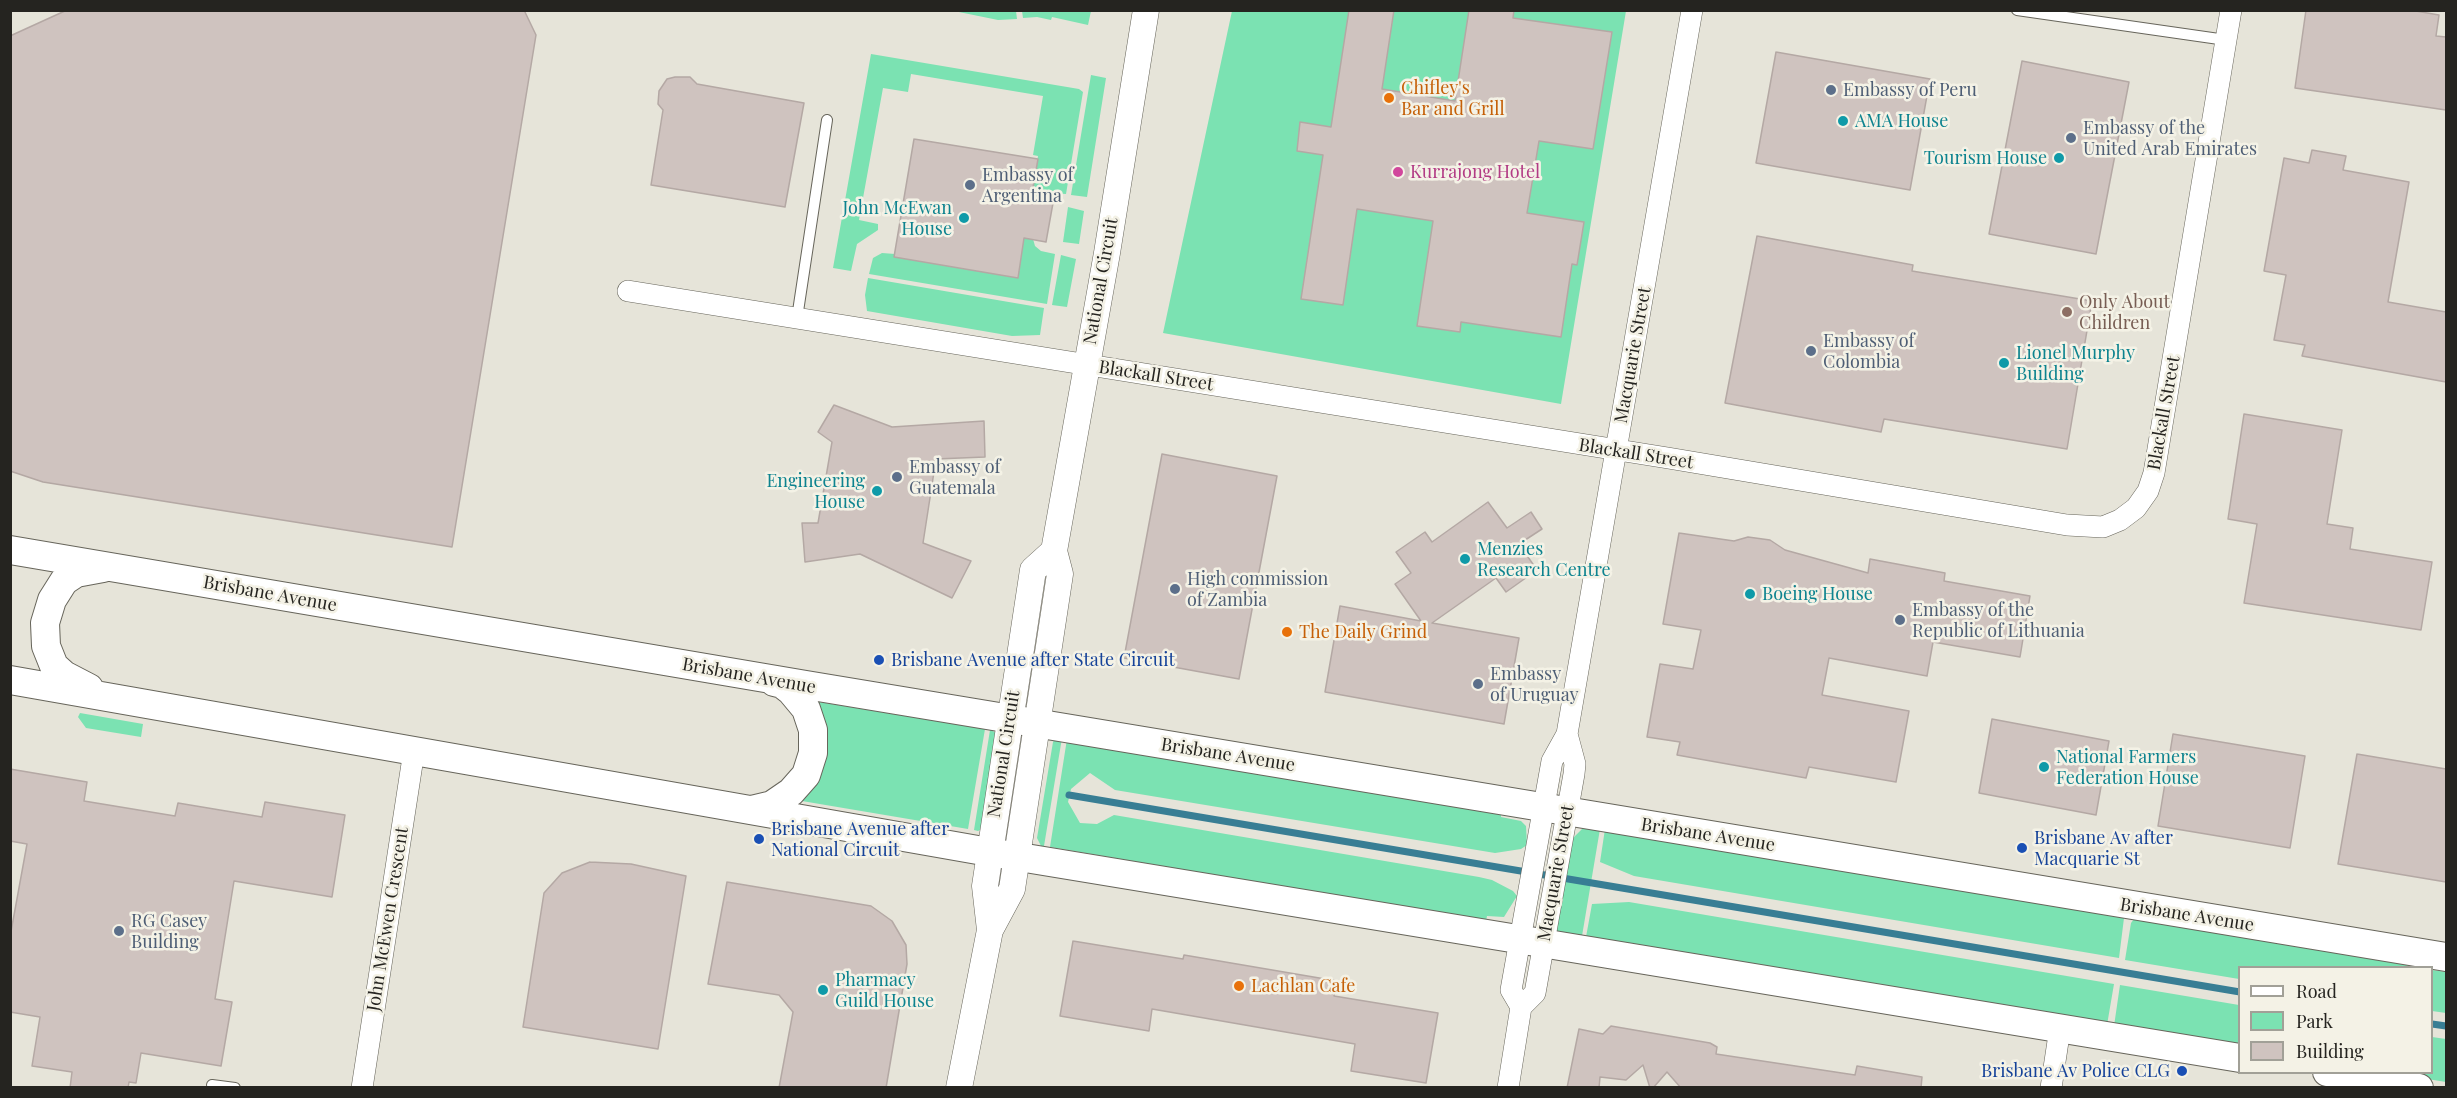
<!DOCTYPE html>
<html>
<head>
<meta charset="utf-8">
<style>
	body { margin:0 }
	#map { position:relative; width:2457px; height:1098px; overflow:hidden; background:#e6e4d9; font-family:"Playfair Display",serif }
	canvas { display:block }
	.frame { position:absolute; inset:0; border:12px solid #252420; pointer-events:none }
	.legend { position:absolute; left:2238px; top:966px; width:195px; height:108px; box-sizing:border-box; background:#f4f2e6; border:2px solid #a1a097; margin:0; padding:8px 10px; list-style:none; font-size:18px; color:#252420 }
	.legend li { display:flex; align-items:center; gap:12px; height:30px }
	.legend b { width:30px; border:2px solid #a1a097 }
</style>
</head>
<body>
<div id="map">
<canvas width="2457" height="1098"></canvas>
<div class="frame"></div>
<ul class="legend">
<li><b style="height:8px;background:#fff"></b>Road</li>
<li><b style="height:16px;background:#7be2b2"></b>Park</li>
<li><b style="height:16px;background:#cfc3bf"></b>Building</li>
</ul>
</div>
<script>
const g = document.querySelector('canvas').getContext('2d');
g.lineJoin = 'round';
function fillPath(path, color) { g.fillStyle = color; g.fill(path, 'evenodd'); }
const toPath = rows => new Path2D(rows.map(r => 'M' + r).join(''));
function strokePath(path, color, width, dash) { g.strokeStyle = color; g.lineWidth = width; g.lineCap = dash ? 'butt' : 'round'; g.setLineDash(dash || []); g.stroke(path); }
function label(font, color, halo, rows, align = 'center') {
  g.font = font + ' "Playfair Display",serif'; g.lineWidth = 5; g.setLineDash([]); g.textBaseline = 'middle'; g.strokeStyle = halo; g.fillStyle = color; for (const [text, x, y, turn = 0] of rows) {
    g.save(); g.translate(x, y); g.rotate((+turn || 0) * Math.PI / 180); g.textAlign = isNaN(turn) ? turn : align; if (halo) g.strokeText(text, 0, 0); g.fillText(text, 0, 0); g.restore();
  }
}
fillPath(toPath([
	[954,11,1016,11,1017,19,998,20],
	[1022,11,1022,10,1091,11,1088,25,1052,17,1051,20,1037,17,1023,18],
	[1232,11,1626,11,1561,404,1163,333],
	[871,54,1079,89,1083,92,1066,194,1048,193,1042,195,1039,201,1031,199,1038,156,1033,155,1043,96,911,74,908,92,883,88,859,220,878,224,878,230,857,244,851,271,833,268],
	[1091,75,1106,78,1087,197,1071,195],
	[1068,207,1084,211,1079,244,1063,242],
	[1024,238,1033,239,1035,246,1041,251,1055,254,1047,304,869,274,873,258,882,253,895,254,895,257,1018,278],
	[1061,255,1076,259,1067,307,1052,305],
	[868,278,1044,308,1040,335,1012,336,867,311,865,295],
	[813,701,985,729,968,829,796,800],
	[80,713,143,724,141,737,86,728,78,717],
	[990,730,997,733,982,829,978,831,974,830],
	[1062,738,1044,846,1041,846,1037,838,1053,742,1055,739],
	[1067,739,1501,812,1501,817,1521,821,1526,826,1527,845,1521,849,1495,853,1115,790,1090,773,1071,789,1068,802,1080,823,1097,824,1114,815,1479,877,1492,880,1513,891,1517,896,1504,917,1487,916,1486,921,1050,847],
	[1584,827,1600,829,1582,936,1555,932,1571,840],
	[1605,829,2124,918,2119,958,1634,876,1600,862],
	[1629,902,2114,984,2107,1025,1586,937,1592,904],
	[2134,919,2418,967,2240,968,2239,979,2125,960,2131,923],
	[2432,970,2446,972,2446,1013,2432,1011],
	[2120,985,2239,1005,2239,1047,2114,1026],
	[2432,1037,2446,1039,2446,1082,2390,1073,2432,1072]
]), '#7be2b2');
strokePath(toPath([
	[1069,795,2240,992],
	[2432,1024,2446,1026]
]), '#387e94', 7);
const building = toPath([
	[67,10,524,10,536,35,452,547,43,482,10,471,10,36,67,10],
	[1349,10,1394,10,1382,89,1455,101,1469,10,1514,10,1513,18,1612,32,1593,149,1539,141,1527,213,1584,222,1577,265,1572,264,1561,337,1461,322,1460,332,1417,326,1433,221,1357,209,1343,305,1301,299,1323,155,1297,151,1300,122,1331,127,1349,10],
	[2306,10,2410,10,2439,15,2436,36,2446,37,2446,110,2295,88,2306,10],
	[1776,52,1930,79,1910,190,1756,163,1776,52],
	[2022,61,2129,82,2096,254,1989,234,2022,61],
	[675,77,690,77,697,84,804,103,785,207,651,185,663,110,658,104,659,91,667,79,675,77],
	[914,139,1038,159,1031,199,1053,203,1046,242,1024,238,1018,278,894,257,914,139],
	[2312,150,2346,156,2343,170,2409,182,2388,302,2446,312,2446,382,2302,356,2305,345,2274,340,2286,275,2264,271,2284,158,2309,163,2312,150],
	[1757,236,1913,265,1912,271,2092,301,2067,449,1884,419,1881,432,1725,403,1757,236],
	[834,405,892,427,984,421,985,457,936,459,923,543,971,561,952,598,860,554,805,562,802,523,818,523,832,442,818,432,834,405],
	[2244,414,2342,430,2327,524,2353,528,2350,549,2432,562,2421,630,2244,603,2257,524,2228,519,2244,414],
	[1162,454,1277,476,1239,679,1124,658,1162,454],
	[1488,502,1507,528,1531,512,1542,529,1519,544,1537,570,1506,592,1496,578,1432,623,1519,638,1504,724,1325,692,1340,606,1421,621,1395,584,1411,573,1396,552,1425,532,1432,542,1488,502],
	[1679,533,1734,541,1748,537,1770,540,1785,550,1868,573,1870,559,1945,573,1944,581,2030,596,2020,657,1933,642,1927,676,1829,658,1822,695,1909,711,1896,782,1809,767,1806,778,1677,755,1680,742,1647,737,1660,664,1693,669,1701,630,1663,624,1679,533],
	[1992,719,2109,741,2096,815,1979,793,1992,719],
	[2173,734,2305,756,2290,848,2158,826,2173,734],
	[2357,754,2446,769,2446,882,2338,864,2357,754],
	[10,769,87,782,84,801,175,816,178,803,262,817,265,802,345,815,332,897,234,881,215,999,232,1002,221,1066,141,1053,136,1083,129,1082,128,1088,70,1088,72,1072,32,1066,40,1017,10,1012,10,937,27,844,10,841,10,769],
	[590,862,631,864,686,876,658,1049,523,1027,544,893,562,873,590,862],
	[727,882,871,906,892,921,906,945,907,964,886,1088,779,1088,793,1012,779,995,708,984,727,882],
	[1073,941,1183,959,1184,955,1337,981,1334,996,1438,1013,1426,1083,1351,1071,1355,1044,1152,1009,1149,1031,1060,1016,1073,941],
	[1611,1026,1710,1043,1717,1047,1716,1054,1855,1075,1857,1066,1922,1077,1921,1088,1681,1088,1667,1072,1653,1088,1650,1088,1643,1065,1626,1080,1600,1077,1599,1088,1567,1088,1579,1029,1603,1034,1611,1026]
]);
fillPath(building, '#cfc3bf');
strokePath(building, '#b4a8a4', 1.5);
const service = toPath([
	[2017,10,2226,40],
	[797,318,827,120],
	[212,1085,235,1088]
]);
const minor = toPath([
	[628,291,1668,458,2067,525,2103,527,2120,520,2136,508,2148,491,2154,473,2231,10],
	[1521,1007,1535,993,1574,774,1575,764,1567,734],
	[362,1088,414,751],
	[1508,1088,1521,1007,1511,990,1552,761,1567,734,1692,10],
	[2051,1088,2060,1028]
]);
const tertiary = toPath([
	[990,930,985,886,1033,570,1054,551],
	[959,1088,990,930,1012,889,1060,574,1054,551,1107,253,1146,10]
]);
const secondary = toPath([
	[10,550,806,685,2446,957],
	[10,680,989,852,2240,1058],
	[89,688,64,675,54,666,46,646,45,623,52,600,64,581,76,573,103,568],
	[751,810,772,805,791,792,806,775,813,753,813,730,806,709,791,691,782,684,774,682],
	[2327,1072,2419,1088]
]);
strokePath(service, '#67655b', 12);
strokePath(minor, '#67655b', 22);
strokePath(tertiary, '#67655b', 27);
strokePath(secondary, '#67655b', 30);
strokePath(service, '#fff', 10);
strokePath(minor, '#fff', 21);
strokePath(tertiary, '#fff', 26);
strokePath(secondary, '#fff', 28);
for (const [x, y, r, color] of [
	[1831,90,6,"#5c6f8a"],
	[1389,98,6,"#e8710a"],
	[1843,121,6,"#0f9aa8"],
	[2071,138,6,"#5c6f8a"],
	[2059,158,6,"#0f9aa8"],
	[1398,172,6,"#d1479c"],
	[970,185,6,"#5c6f8a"],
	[964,218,6,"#0f9aa8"],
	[2067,312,6,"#8d6e63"],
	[1811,351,6,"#5c6f8a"],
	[2004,363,6,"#0f9aa8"],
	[897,477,6,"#5c6f8a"],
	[877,491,6,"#0f9aa8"],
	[1465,559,6,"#0f9aa8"],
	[1175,589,6,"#5c6f8a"],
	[1750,594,6,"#0f9aa8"],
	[1900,620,6,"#5c6f8a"],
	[1287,632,6,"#e8710a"],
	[879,660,6,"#1a4fb4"],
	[1478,684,6,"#5c6f8a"],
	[2044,767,6,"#0f9aa8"],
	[759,839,6,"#1a4fb4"],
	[2022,848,6,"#1a4fb4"],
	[119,931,6,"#5c6f8a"],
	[1239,986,6,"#e8710a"],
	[823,990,6,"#0f9aa8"],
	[2182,1071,6,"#1a4fb4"]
]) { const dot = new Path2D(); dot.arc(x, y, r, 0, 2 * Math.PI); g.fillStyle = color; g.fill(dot); strokePath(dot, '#f4f2e6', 2); }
label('18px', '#c56008', '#f4f2e6', [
	["Chifley's",1401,88],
	["Bar and Grill",1401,109],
	["The Daily Grind",1299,632],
	["Lachlan Cafe",1251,986]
], 'left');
label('18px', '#4e5e75', '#f4f2e6', [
	["Embassy of Peru",1843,90],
	["Embassy of the",2083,128],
	["United Arab Emirates",2083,149],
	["Embassy of",982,175],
	["Argentina",982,196],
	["Embassy of",1823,341],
	["Colombia",1823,362],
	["Embassy of",909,467],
	["Guatemala",909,488],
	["High commission",1187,579],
	["of Zambia",1187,600],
	["Embassy of the",1912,610],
	["Republic of Lithuania",1912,631],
	["Embassy",1490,674],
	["of Uruguay",1490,695],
	["RG Casey",131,921],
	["Building",131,942]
], 'left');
label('18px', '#0d838f', '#f4f2e6', [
	["AMA House",1855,121],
	["Tourism House",2047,158,"right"],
	["John McEwan",952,208,"right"],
	["House",952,229,"right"],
	["Lionel Murphy",2016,353],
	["Building",2016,374],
	["Engineering",865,481,"right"],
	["House",865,502,"right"],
	["Menzies",1477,549],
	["Research Centre",1477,570],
	["Boeing House",1762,594],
	["National Farmers",2056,757],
	["Federation House",2056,778],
	["Pharmacy",835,980],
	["Guild House",835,1001]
], 'left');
label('18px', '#b23c85', '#f4f2e6', [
	["Kurrajong Hotel",1410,172]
], 'left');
label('18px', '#252420', '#f4f2e6', [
	["National Circuit",1101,281,-80],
	["Macquarie Street",1633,355,-80],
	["Blackall Street",1156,376,9],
	["Blackall Street",2164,413,-80],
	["Blackall Street",1636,454,9],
	["Brisbane Avenue",270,594,10],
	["Brisbane Avenue",749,676,10],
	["National Circuit",1004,754,-81],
	["Brisbane Avenue",1228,755,9],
	["Brisbane Avenue",1708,835,9],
	["Macquarie Street",1556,873,-80],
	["Brisbane Avenue",2187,915,9],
	["John McEwen Crescent",388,919,-81]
]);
label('18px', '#785e54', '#f4f2e6', [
	["Only About",2079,302],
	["Children",2079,323]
], 'left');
label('18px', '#164399', '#f4f2e6', [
	["Brisbane Avenue after State Circuit",891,660],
	["Brisbane Avenue after",771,829],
	["National Circuit",771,850],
	["Brisbane Av after",2034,838],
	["Macquarie St",2034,859],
	["Brisbane Av Police CLG",2170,1071,"right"]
], 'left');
</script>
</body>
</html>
